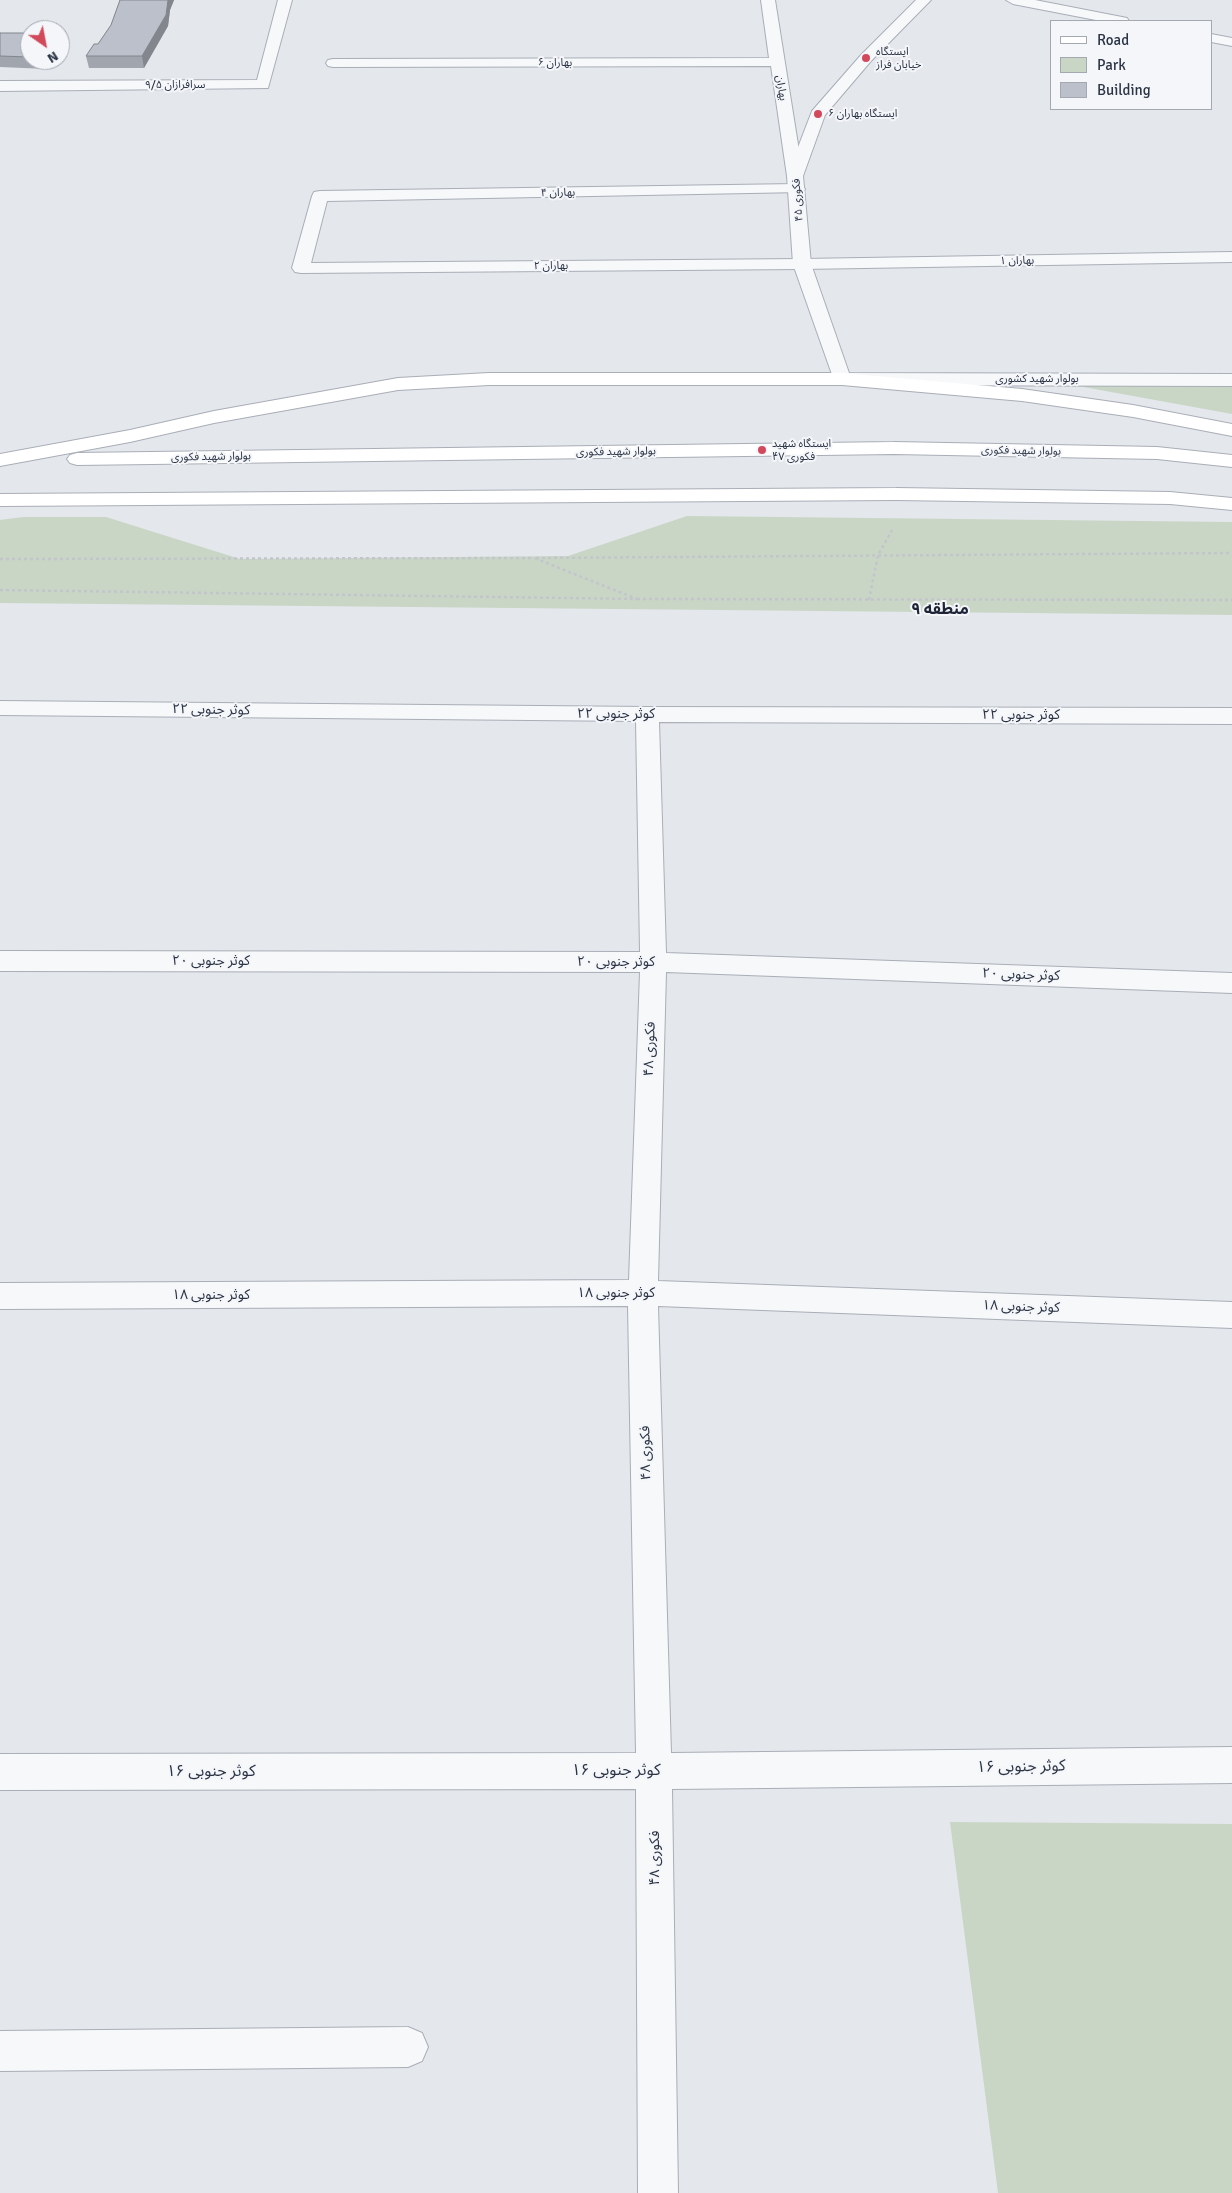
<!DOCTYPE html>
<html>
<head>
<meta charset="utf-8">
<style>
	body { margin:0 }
	#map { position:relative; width:1232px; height:2193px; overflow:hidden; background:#e4e7ec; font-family:Signika,sans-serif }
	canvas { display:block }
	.legend { position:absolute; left:1050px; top:20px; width:162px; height:90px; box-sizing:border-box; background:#f4f6f9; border:1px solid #a4a8b1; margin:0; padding:6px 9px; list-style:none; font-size:15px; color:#2b3445 }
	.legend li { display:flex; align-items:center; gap:10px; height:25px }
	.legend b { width:25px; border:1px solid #a4a8b1 }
	.north { position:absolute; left:20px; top:20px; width:50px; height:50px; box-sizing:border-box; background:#f4f6f9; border:1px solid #a4a8b1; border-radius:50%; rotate:147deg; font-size:14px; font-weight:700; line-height:20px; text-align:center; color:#2b3445 }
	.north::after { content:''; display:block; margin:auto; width:18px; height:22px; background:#d1495b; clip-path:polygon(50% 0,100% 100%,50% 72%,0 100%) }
</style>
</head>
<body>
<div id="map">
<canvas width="1232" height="2193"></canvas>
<ul class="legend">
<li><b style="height:6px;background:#fff"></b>Road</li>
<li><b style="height:14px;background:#c9d6c5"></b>Park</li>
<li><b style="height:14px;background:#bbc0ca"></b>Building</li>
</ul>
<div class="north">N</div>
</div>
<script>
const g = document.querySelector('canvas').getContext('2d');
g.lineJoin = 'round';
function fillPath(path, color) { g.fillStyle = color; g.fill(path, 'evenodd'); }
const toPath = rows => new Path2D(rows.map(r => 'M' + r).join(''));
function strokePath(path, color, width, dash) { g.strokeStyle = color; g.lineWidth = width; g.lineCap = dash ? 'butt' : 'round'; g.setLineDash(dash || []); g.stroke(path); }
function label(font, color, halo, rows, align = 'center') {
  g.font = font + ' Signika,"Noto Sans Arabic",sans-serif'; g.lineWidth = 4; g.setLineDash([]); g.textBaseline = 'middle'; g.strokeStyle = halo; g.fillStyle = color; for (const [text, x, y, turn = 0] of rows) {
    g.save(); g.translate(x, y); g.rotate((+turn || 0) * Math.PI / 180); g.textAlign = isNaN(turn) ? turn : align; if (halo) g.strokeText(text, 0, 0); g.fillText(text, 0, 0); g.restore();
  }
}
fillPath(toPath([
	[1056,382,1232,384,1232,414],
	[687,516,1232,522,1232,615,0,603,0,520,23,517,106,517,240,559,568,556],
	[950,1822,1232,1824,1232,2193,998,2193]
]), '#c9d6c5');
const service = toPath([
	[408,2027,422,2033,428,2047,422,2061,408,2067,0,2071,0,2031,408,2027]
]);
const minor = toPath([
	[278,0,292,0,268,88,0,91,0,81,257,80,278,0],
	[761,0,775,0,803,176,801,179,795,181,789,179,787,176,771,66,333,67,328,66,326,63,328,60,333,59,769,58,761,0],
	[1006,0,1035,0,1122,17,1127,18,1129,21,1101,21,1013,4,1006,0],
	[1211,34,1232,38,1232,46,1211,42,1211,34],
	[797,184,803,186,805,189,803,192,327,201,311,263,802,259,1232,252,1232,262,802,269,301,273,295,272,292,268,312,196,314,192,320,191,797,184],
	[0,701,647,707,1232,708,1232,724,659,722,666,953,1232,973,1232,993,666,972,658,1281,1232,1302,1232,1328,658,1306,671,1753,1232,1747,1232,1783,672,1789,678,2193,638,2193,636,1789,0,1790,0,1754,636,1753,628,1306,0,1309,0,1283,629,1280,640,972,0,971,0,951,640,952,636,721,0,715,0,701]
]);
const tertiary = toPath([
	[916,0,931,0,871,61,825,115,803,176,811,264,849,373,1232,374,1232,386,842,385,835,383,793,264,787,176,812,111,861,55,916,0]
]);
const secondary = toPath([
	[489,373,842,373,1022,389,1133,405,1232,424,1232,436,1133,417,1022,401,842,385,489,385,398,390,214,423,130,442,0,466,0,454,130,430,214,411,398,378,489,373],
	[894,442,1157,447,1232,455,1232,467,1157,459,894,454,77,465,70,463,67,459,70,455,77,453,894,442],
	[896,488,1170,492,1232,498,1232,510,1170,504,896,500,0,506,0,494,896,488]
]);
strokePath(service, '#a9aeb7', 2);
strokePath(minor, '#a9aeb7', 2);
strokePath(tertiary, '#a9aeb7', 2);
strokePath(secondary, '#a9aeb7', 2);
strokePath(toPath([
	[0,559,534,558],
	[0,590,637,599,534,558,1232,553],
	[637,599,1232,600],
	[869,600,878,555,892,530]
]), '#c2c5cb', 2.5, [3, 3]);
fillPath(service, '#f7f8fa');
fillPath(minor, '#f7f8fa');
fillPath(tertiary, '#f7f8fa');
fillPath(secondary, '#fff');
fillPath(toPath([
	[120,0,174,0,170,10,168,26,144,68,89,68,86,56,98,44,111,25],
	[0,33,30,33,30,60,52,60,47,69,0,67]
]), '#a1a5ae');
fillPath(toPath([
	[168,0,174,0,170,10,168,26,144,68,142,56],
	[45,60,52,60,47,69]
]), '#83868d');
const building = toPath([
	[120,0,168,0,166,15,142,56,86,56,94,44,98,44,111,25,120,0],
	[0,33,30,33,30,57,0,56,0,33]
]);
fillPath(building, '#bbc0ca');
strokePath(building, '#83868d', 1);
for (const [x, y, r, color] of [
	[866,58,5,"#d1495b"],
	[818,114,5,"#d1495b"],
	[762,450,5,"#d1495b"]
]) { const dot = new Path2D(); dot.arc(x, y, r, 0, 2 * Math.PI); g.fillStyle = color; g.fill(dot); strokePath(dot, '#f4f6f9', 2); }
label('11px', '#2b3445', '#f4f6f9', [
	["ایستگاه",876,52],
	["خیابان فراز",876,65],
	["ایستگاه بهاران ۶",828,114],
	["ایستگاه شهید",772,444],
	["فکوری ۴۷",772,457]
], 'left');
label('11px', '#2b3445', '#f4f6f9', [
	["بهاران ۶",555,63],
	["سرافرازان ۹/۵",175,85],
	["بهاران",781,88,81],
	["بهاران ۴",558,193,-1],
	["فکوری ۴۵",798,200,-94],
	["بهاران ۱",1017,261,-1],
	["بهاران ۲",551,266],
	["بولوار شهید کشوری",1037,379],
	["بولوار شهید فکوری",1021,451,1],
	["بولوار شهید فکوری",616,452,-1],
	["بولوار شهید فکوری",211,457,-1]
]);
label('14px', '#2b3445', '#f4f6f9', [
	["کوثر جنوبی ۲۲",211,710,1],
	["کوثر جنوبی ۲۲",616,714],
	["کوثر جنوبی ۲۲",1021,715],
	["کوثر جنوبی ۲۰",211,961],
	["کوثر جنوبی ۲۰",616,962],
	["کوثر جنوبی ۲۰",1021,975,2],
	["فکوری ۴۸",650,1049,-88],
	["کوثر جنوبی ۱۸",616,1293],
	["کوثر جنوبی ۱۸",211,1295],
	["کوثر جنوبی ۱۸",1021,1307,2],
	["فکوری ۴۸",646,1453,-91],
	["فکوری ۴۸",655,1858,-90]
]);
label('bold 16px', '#1d2536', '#f4f6f9', [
	["منطقه ۹",940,610]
]);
label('16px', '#2b3445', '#f4f6f9', [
	["کوثر جنوبی ۱۶",1021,1767,-1],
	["کوثر جنوبی ۱۶",616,1771],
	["کوثر جنوبی ۱۶",211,1772]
]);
</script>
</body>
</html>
